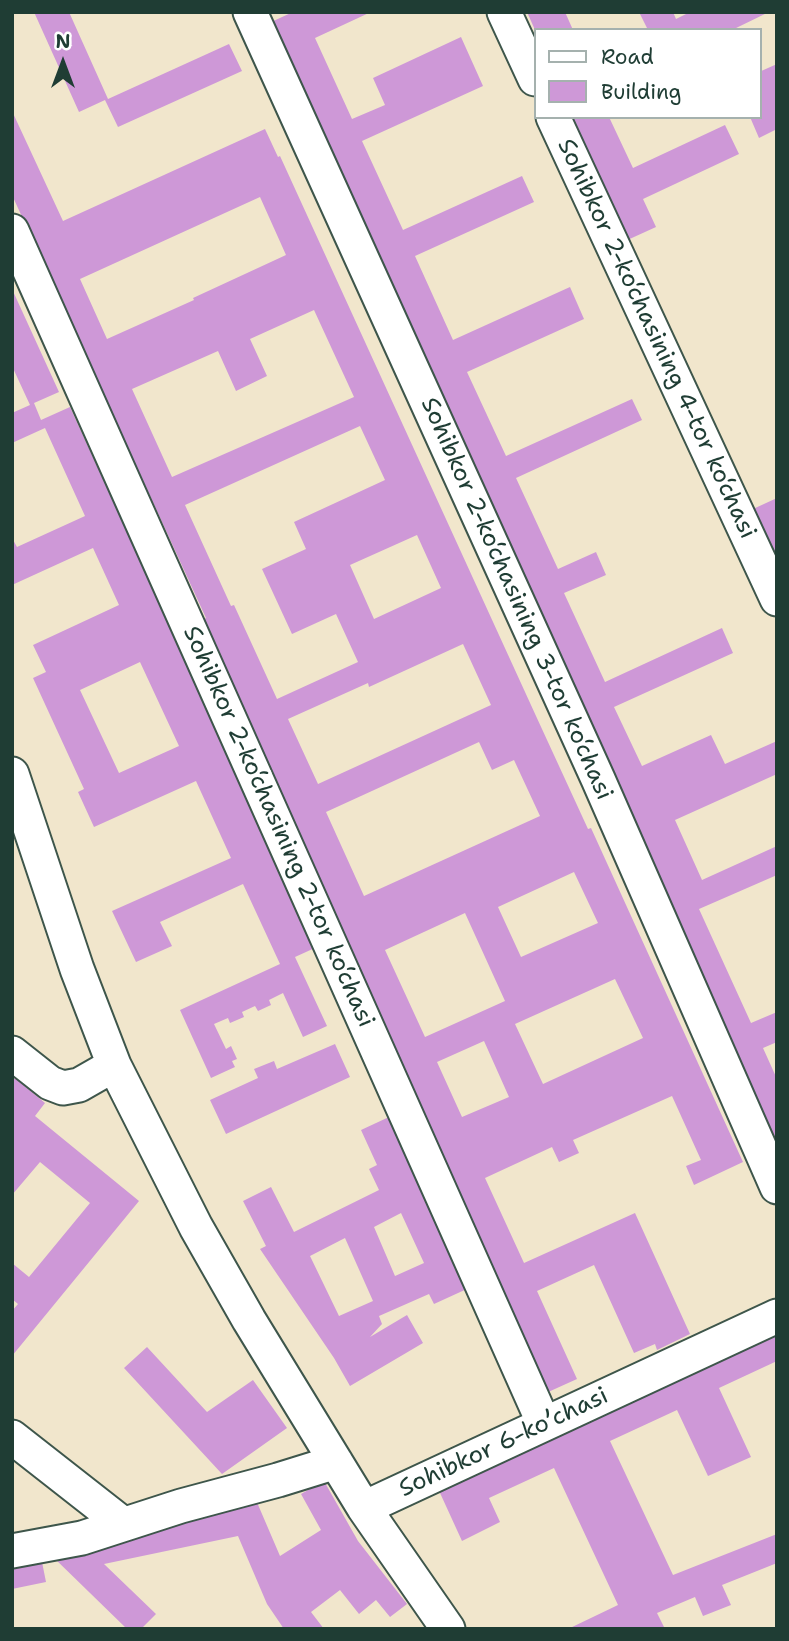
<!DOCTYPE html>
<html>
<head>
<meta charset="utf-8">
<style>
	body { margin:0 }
	#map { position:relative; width:789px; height:1641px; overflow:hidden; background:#f1e6cc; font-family:"Shantell Sans",sans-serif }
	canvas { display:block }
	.frame { position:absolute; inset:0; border:14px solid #1f3d34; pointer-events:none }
	.legend { position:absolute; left:534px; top:28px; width:228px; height:91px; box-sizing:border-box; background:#fff; border:2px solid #a5b1ae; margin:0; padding:9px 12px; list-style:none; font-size:21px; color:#1f3d34 }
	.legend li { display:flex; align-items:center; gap:14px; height:35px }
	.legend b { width:35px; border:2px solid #a5b1ae }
	.north { position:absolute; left:28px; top:28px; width:70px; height:70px; -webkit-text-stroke:5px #fff; paint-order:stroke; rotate:0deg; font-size:19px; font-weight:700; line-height:28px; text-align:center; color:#1f3d34 }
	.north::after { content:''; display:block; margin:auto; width:24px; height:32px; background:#1f3d34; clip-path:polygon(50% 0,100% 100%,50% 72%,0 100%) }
</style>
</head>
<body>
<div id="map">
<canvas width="789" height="1641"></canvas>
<div class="frame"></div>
<ul class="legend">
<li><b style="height:9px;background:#fff"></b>Road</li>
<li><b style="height:19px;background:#ce98d7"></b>Building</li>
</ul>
<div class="north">N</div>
</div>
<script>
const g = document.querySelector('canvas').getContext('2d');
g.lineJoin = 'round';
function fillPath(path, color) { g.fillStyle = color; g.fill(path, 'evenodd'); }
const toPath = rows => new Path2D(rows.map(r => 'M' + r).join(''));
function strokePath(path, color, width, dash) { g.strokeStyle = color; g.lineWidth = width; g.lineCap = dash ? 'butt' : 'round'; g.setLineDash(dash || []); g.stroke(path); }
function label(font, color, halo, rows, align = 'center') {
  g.font = font + ' "Shantell Sans",sans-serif'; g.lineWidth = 6; g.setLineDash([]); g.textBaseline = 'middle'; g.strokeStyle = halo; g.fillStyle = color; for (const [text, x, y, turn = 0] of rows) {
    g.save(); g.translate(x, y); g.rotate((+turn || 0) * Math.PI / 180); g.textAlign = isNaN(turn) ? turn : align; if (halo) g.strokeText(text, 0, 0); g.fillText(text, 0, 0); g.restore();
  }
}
fillPath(toPath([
	[34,12,69,12,108,99,229,44,242,71,118,127,105,100,79,112],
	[293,12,371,12,315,38,352,119,385,105,373,78,461,37,483,86,362,141,403,230,522,176,534,202,415,256,453,340,570,287,584,319,467,372,506,456,632,399,642,420,516,478,558,569,596,552,606,575,564,593,605,682,722,628,733,653,614,707,642,766,711,735,725,764,777,741,777,774,675,820,702,880,777,846,777,875,699,909,751,1023,777,1012,777,1042,763,1048,777,1079,777,1151,269,23],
	[527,12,565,12,573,30,535,30],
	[639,12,673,12,676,19,690,12,769,12,732,30,648,30],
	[777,64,777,129,759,138,750,117,759,117,759,72],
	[12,111,63,221,265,129,278,157,280,156,536,716,588,829,591,828,743,1162,694,1185,686,1166,701,1160,672,1096,573,1140,579,1153,559,1162,552,1147,485,1178,524,1263,635,1213,690,1334,657,1350,655,1344,634,1353,594,1265,537,1291,577,1379,546,1393,494,1277,497,1276,198,622,206,618,12,195],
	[260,197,286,255,193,298,194,300,107,339,80,279],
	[314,310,354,397,172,477,132,389,218,351,236,391,267,376,250,339],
	[360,426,385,480,294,522,306,549,262,569,292,634,336,614,358,662,277,699,234,605,231,606,185,505],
	[417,535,441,588,374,619,350,565],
	[463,644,491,705,318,784,288,719,368,683,369,687],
	[479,742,492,770,514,760,540,816,364,896,326,812],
	[574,872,598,923,521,957,498,907],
	[465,913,505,1001,425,1037,385,950],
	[615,979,643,1038,543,1084,515,1024],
	[484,1041,509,1097,462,1117,437,1062],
	[569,117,609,117,633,168,725,125,739,154,643,199,656,227,623,242],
	[12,289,59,392,34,403,41,420,70,407,317,947,295,957,327,1026,303,1037,283,993,269,1000,271,1005,258,1011,255,1006,242,1012,244,1017,230,1023,228,1018,214,1024,226,1049,231,1046,237,1059,232,1061,235,1067,211,1078,180,1010,280,964,243,884,160,922,172,946,136,962,112,911,231,858,196,781,94,827,78,792,84,789,33,678,46,672,33,645,119,605,93,548,12,585,12,538,17,547,85,516,45,428,12,443,12,413,30,405,12,366],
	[140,662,179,746,119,773,80,690],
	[777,498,777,559,753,509],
	[335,1044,350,1077,226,1134,210,1100,258,1078,254,1069,274,1061,277,1069],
	[15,1078,45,1103,35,1116,139,1201,12,1356,12,1311,18,1304,12,1299,12,1263,29,1277,90,1203,40,1162,12,1195,12,1082],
	[389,1117,469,1288,434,1304,429,1294,379,1316,382,1324,370,1337,407,1315,423,1343,350,1386,334,1358,260,1249,266,1246,243,1201,271,1187,294,1232,379,1190,369,1169,377,1165,361,1130],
	[401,1213,424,1263,395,1276,374,1227],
	[345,1238,373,1301,339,1316,310,1256],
	[777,1324,777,1361,719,1388,751,1457,708,1476,677,1410,610,1441,673,1575,777,1534,777,1563,722,1585,731,1605,703,1616,695,1597,657,1613,665,1629,568,1629,618,1605,554,1468,489,1498,500,1522,462,1541,435,1482],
	[147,1347,207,1412,253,1380,287,1428,222,1474,124,1368],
	[324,1481,358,1541,407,1604,390,1617,376,1600,359,1614,340,1590,311,1612,324,1629,284,1629,267,1604,238,1536,104,1564,156,1614,141,1629,127,1629,52,1556,50,1550,227,1512,256,1500,280,1556,321,1530,301,1494],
	[40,1552,46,1582,12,1589,12,1558]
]), '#ce98d7');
const minor = toPath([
	[250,12,598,779,777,1187],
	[504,12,535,79],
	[553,117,777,599],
	[12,231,544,1424],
	[12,774,77,969,114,1065,196,1227,249,1320,364,1508],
	[12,1053,50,1083,63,1088,79,1085,114,1065],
	[12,1437,123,1524],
	[12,1551,82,1538,181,1506,278,1480,336,1462],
	[448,1629,364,1508,777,1316]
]);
strokePath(minor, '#3e564b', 37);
strokePath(minor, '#fff', 33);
label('24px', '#1f3d34', '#fff', [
	["Sohibkor 2-ko‘chasining 4-tor ko‘chasi",656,339,65],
	["Sohibkor 2-ko‘chasining 3-tor ko‘chasi",516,599,66],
	["Sohibkor 2-ko‘chasining 2-tor ko‘chasi",278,827,66],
	["Sohibkor 6-koʼchasi",504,1443,-25]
]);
</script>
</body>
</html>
